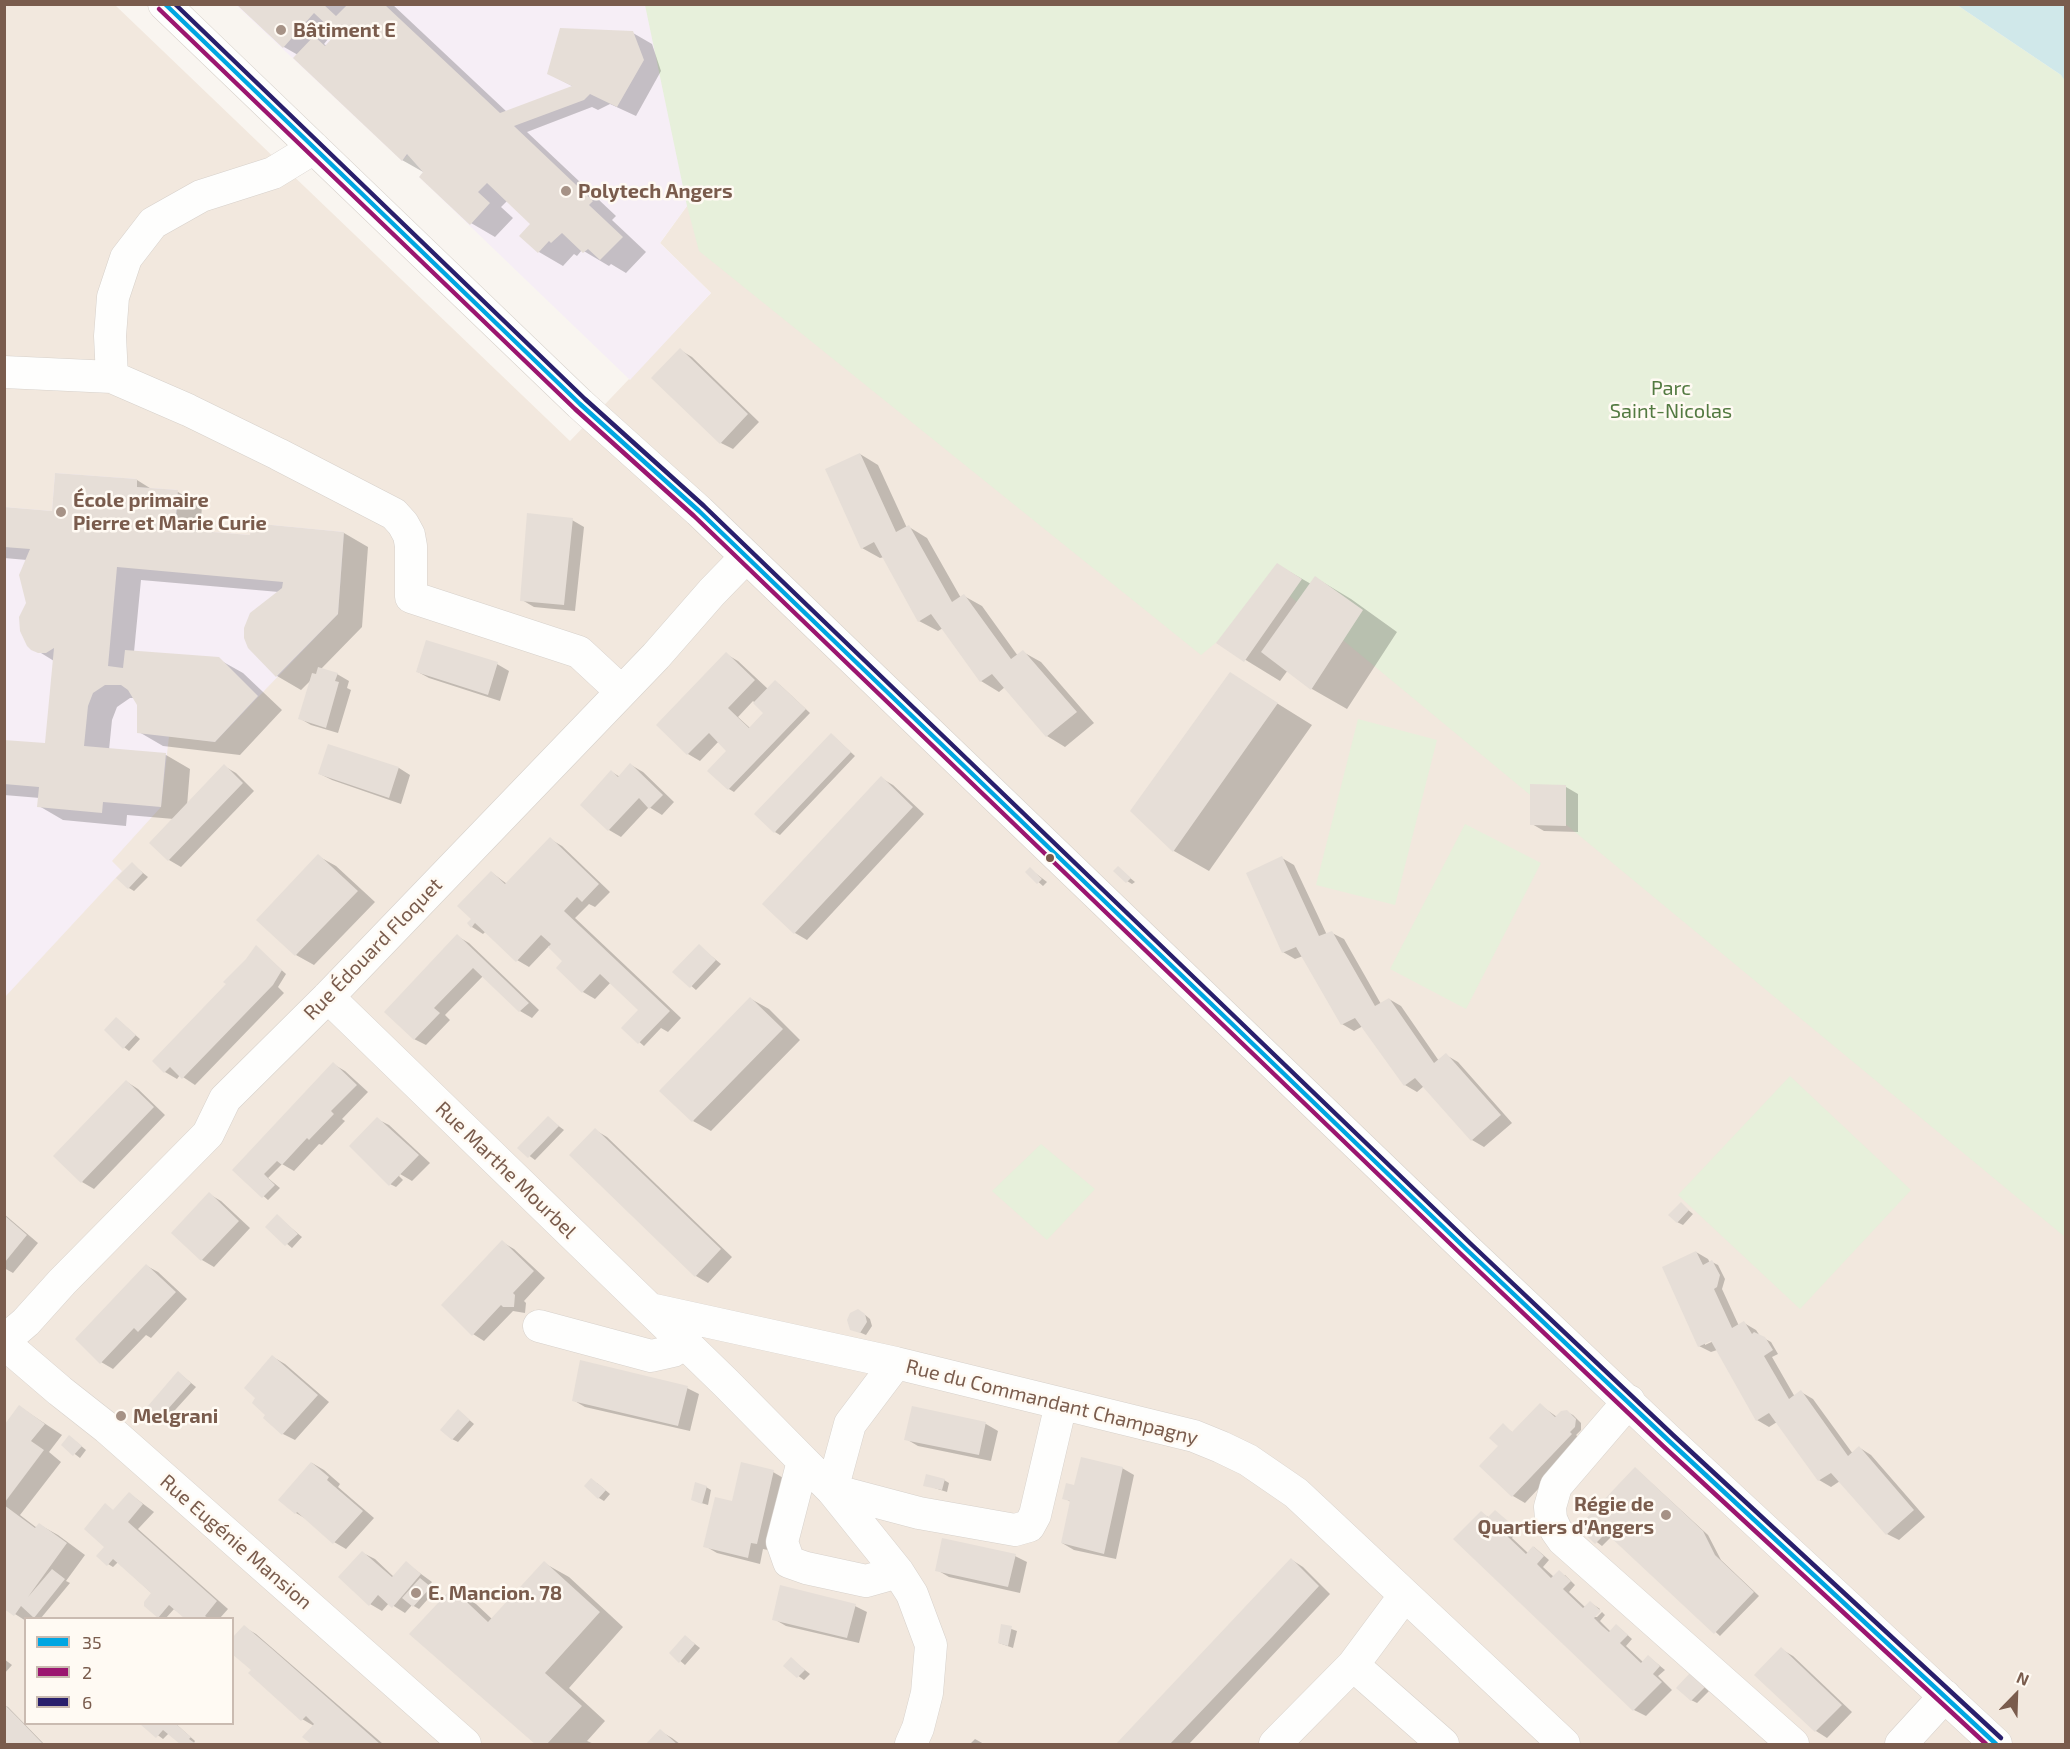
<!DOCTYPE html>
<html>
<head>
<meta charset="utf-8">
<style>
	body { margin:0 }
	#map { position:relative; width:2070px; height:1749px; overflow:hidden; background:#f9f5f0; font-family:"Exo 2",sans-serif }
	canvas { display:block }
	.frame { position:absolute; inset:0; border:6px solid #7a5c4d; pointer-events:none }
	.legend { position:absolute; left:24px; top:1617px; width:210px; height:108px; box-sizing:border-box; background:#fffaf3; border:2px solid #cabbb1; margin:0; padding:8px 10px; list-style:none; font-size:18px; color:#7a5c4d }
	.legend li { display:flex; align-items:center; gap:12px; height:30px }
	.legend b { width:30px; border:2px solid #cabbb1 }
	.north { position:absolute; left:1986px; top:1665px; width:60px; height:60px; -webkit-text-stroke:4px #fffaf3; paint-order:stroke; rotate:23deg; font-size:16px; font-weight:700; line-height:24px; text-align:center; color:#7a5c4d }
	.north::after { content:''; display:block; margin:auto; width:21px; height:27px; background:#7a5c4d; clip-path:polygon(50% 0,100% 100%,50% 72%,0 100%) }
</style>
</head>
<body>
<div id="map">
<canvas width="2070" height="1749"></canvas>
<div class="frame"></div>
<ul class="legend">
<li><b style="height:8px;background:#00a6e2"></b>35</li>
<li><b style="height:8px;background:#9b1670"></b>2</li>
<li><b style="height:8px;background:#291f6c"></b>6</li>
</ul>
<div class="north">N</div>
</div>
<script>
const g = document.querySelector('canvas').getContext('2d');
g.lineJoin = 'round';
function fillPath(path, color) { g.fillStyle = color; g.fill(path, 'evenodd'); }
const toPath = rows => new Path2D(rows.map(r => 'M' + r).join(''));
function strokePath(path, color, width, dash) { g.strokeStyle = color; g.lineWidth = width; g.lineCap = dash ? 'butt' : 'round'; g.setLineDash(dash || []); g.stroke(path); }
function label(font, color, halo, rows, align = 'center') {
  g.font = font + ' "Exo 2",sans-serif'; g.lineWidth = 5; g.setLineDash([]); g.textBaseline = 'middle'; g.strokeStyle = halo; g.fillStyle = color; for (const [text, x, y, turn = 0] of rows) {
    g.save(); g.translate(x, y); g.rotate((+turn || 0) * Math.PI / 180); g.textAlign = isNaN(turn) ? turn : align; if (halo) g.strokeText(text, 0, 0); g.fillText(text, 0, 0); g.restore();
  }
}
fillPath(toPath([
	[5,5,115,5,570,441,711,293,660,243,790,64,2065,1222,2065,1744,5,1744],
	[26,1618,232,1618,232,1724,26,1724]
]), '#f2e8de');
fillPath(toPath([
	[236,5,726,5,687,206,660,243,711,293,630,380,419,177,423,172,408,155,402,161],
	[55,473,137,479,137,487,178,490,176,529,250,535,251,523,344,532,338,614,215,742,169,736,161,807,112,861,122,871,5,997,5,507,52,511]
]), '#f6eef6');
fillPath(toPath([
	[645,5,1957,5,2061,75,2066,81,2065,1237,1281,589,1201,655,699,251,687,206],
	[1358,719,1437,740,1395,905,1316,885],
	[1465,824,1541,863,1466,1009,1390,969],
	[1790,1076,1911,1190,1800,1309,1678,1195],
	[1041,1144,1095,1189,1047,1240,992,1191]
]), '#e7f0db');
fillPath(toPath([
	[1957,5,2065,5,2065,81,2061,75]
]), '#d0e8ea');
fillPath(toPath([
	[238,4,392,4,507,112,574,87,549,74,633,33,652,44,661,71,636,116,610,104,598,110,592,107,527,132,616,216,612,220,646,252,626,273,611,264,609,266,582,250,577,256,574,254,563,266,539,252,532,224,508,200,501,207,513,218,495,237,471,223,425,173,402,160,298,55,284,47],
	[333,33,336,36,327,46,324,44],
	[680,350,692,357,759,422,733,449,721,443,653,378],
	[860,454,878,465,907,528,909,527,927,538,961,598,964,596,982,606,1018,656,1023,652,1041,662,1094,723,1065,747,1047,736,1005,687,999,692,981,681,943,628,938,631,919,621,884,557,880,558,862,548],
	[56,474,137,480,153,490,178,492,202,506,200,533,251,537,344,533,368,547,362,627,321,669,337,674,349,681,347,688,351,690,338,733,311,725,299,718,312,679,301,690,277,676,279,592,141,580,134,652,218,659,243,673,282,710,240,755,163,746,139,732,139,705,135,698,130,698,117,707,112,720,109,750,166,755,190,769,187,806,224,766,236,773,254,791,181,867,169,860,174,819,127,815,126,826,63,820,39,806,40,798,4,795,4,741,46,745,54,661,28,645,26,609,27,560,4,558,4,509,53,513],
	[572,520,584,527,575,611,534,607,522,600],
	[1278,565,1311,584,1316,578,1351,599,1397,632,1347,709,1312,689,1288,670,1280,681,1218,643],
	[726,654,738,661,768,689,775,682,780,685,810,713,734,792,729,789,728,751,719,741,700,761,688,754,658,725],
	[753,701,765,712,750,728,738,717],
	[497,664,509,671,500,701,429,678,418,672],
	[1230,674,1312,725,1209,871,1174,851,1132,811],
	[832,735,855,756,780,835,775,832],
	[631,765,643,772,674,802,662,815,649,807,621,837,609,830,612,772,620,777],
	[399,768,410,775,401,804,332,780,320,774],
	[881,778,893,785,924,814,807,940,795,933,764,903],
	[1566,787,1578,794,1578,832,1544,831,1532,824],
	[550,839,562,846,610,892,595,907,589,904,575,918,681,1018,668,1032,661,1028,644,1046,623,1028,644,1015,611,982,595,999,583,992,565,961,549,946,529,967,517,960,486,931,483,934,472,927,491,872,507,884],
	[318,856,336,866,375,902,314,965,296,955],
	[1282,858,1294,865,1327,935,1332,933,1344,939,1381,1004,1389,999,1401,1006,1439,1061,1446,1055,1458,1062,1512,1123,1484,1147,1472,1140,1424,1086,1417,1092,1405,1085,1363,1026,1354,1031,1342,1024,1303,956,1295,959,1283,952],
	[132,864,148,877,134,891,129,888],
	[1118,868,1135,882,1132,884,1127,881],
	[1030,869,1047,882,1043,886,1027,872],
	[457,936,469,943,539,1010,532,1018,520,1011,483,976,445,1015,450,1020,426,1045,414,1039],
	[699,946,721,964,696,990,675,972],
	[256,947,286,974,278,987,284,993,195,1085,180,1075,177,1079,165,1072,154,1061,228,984],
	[751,999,769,1009,800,1040,711,1131,693,1121],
	[117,1019,140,1039,129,1051,124,1047],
	[333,1064,345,1071,368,1092,342,1119,345,1121,322,1145,319,1144,294,1171,282,1164,268,1178,280,1188,268,1200,234,1170],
	[127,1082,138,1089,165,1115,94,1189,82,1182],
	[548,1118,564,1130,535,1160,519,1148],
	[377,1119,389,1125,430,1163,412,1181,400,1174,399,1176,403,1180,396,1187,390,1184],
	[595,1130,607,1137,732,1257,708,1283,696,1276,571,1155],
	[209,1194,221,1201,250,1228,214,1267,202,1260],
	[1681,1204,1693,1214,1683,1225,1677,1222],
	[4,1214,38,1243,13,1273,4,1268],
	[277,1216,302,1237,292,1248,267,1227],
	[502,1242,514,1249,545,1278,524,1301,526,1303,525,1313,513,1311,484,1341,473,1334],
	[1696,1252,1708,1259,1710,1263,1712,1262,1718,1265,1725,1279,1722,1289,1739,1326,1744,1323,1756,1330,1760,1336,1771,1342,1778,1354,1772,1357,1795,1397,1801,1392,1813,1399,1853,1454,1860,1448,1871,1455,1925,1517,1899,1540,1887,1534,1840,1481,1831,1487,1819,1480,1777,1422,1769,1427,1757,1420,1717,1350,1711,1352,1699,1346],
	[1718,1339,1705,1345,1705,1342],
	[147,1266,158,1272,187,1299,151,1338,146,1335,113,1369,101,1362],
	[864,1314,870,1319,872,1326,866,1335,852,1329],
	[273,1357,285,1364,329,1402,295,1440,283,1434,267,1414,257,1398],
	[179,1373,196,1387,166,1420,161,1417],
	[687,1388,699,1394,690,1431,585,1407,573,1400],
	[1540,1405,1557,1417,1567,1412,1573,1415,1581,1423,1581,1430,1576,1435,1583,1441,1525,1503,1513,1496,1482,1466,1500,1446,1503,1425,1513,1433],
	[20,1407,62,1435,49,1452,61,1462,20,1515,37,1528,40,1525,58,1535,85,1555,66,1581,70,1583,41,1618,26,1618,26,1621,4,1607,4,1427],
	[913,1408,986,1424,998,1431,991,1461,918,1446,906,1439],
	[459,1411,474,1424,458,1442,452,1439],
	[74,1440,86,1450,80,1458,63,1445],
	[312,1463,324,1470,340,1484,338,1487,374,1518,346,1549,334,1542,308,1520,296,1513],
	[1122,1468,1134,1475,1116,1559,1074,1550,1062,1543,1071,1502,1064,1498,1075,1487],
	[1635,1468,1708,1535,1721,1560,1759,1596,1720,1636,1612,1536,1602,1546,1589,1536],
	[773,1472,785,1479,768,1550,763,1549,760,1564,717,1553,705,1546,733,1503],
	[944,1480,949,1483,947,1492,925,1485],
	[597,1483,610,1494,604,1501,599,1498],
	[706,1487,711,1490,708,1505,698,1502],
	[130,1494,154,1512,138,1529,228,1609,220,1618,186,1618,174,1609,166,1618,161,1618,159,1617,158,1599,118,1562,113,1567,108,1564,104,1549,105,1505,114,1511],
	[1495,1512,1514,1527,1514,1535,1512,1538,1528,1553,1534,1547,1549,1560,1543,1567,1554,1577,1565,1575,1575,1585,1569,1592,1586,1608,1591,1603,1600,1609,1593,1617,1597,1617,1602,1612,1605,1615,1600,1621,1611,1632,1617,1626,1622,1630,1632,1639,1626,1646,1644,1663,1649,1657,1665,1670,1658,1676,1672,1690,1646,1716,1634,1710,1481,1513,1490,1518],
	[363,1553,375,1559,394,1577,406,1563,432,1582,429,1586,435,1591,419,1609,412,1605,405,1613,389,1603,382,1611,370,1604],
	[1015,1556,1027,1562,1020,1593,949,1577,937,1570],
	[1292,1560,1303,1567,1330,1594,1189,1744,1118,1744],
	[544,1563,569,1577,623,1627,569,1688,605,1721,587,1741,594,1744,537,1744,411,1633,452,1590,476,1604,492,1619],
	[855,1606,867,1612,859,1643,786,1626,774,1619],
	[1003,1626,1017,1631,1013,1648,999,1643],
	[244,1627,256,1634,383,1744,313,1744,304,1737,314,1726,302,1719,253,1670],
	[686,1637,700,1648,685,1665,671,1653],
	[1781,1649,1793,1656,1852,1712,1827,1738,1816,1731],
	[4,1659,12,1665,4,1674],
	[791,1659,810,1674,804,1680,785,1666],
	[1696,1678,1709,1691,1697,1703,1691,1700],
	[4,1705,8,1707,44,1744,4,1744],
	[143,1724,176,1724,195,1741,194,1743,196,1744,182,1744,169,1733,163,1739],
	[660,1731,672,1738,680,1744,648,1744],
	[975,1739,984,1744,970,1744]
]), '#0003');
fillPath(toPath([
	[236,4,323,4,336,16,347,5,385,5,500,113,572,86,547,74,560,28,633,31,644,60,617,107,590,94,584,100,514,126,593,201,589,205,623,237,600,260,588,249,583,253,562,233,551,243,549,241,538,253,519,236,530,224,487,183,478,192,490,203,470,225,419,177,423,172,407,154,402,161,293,58,314,36,325,46,334,36,330,33,332,30,314,13,283,48],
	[680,348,748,414,720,444,651,378],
	[860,453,896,532,909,525,952,602,964,594,1011,659,1023,650,1077,712,1046,737,992,674,980,682,931,614,918,622,874,542,861,549,825,469],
	[55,473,137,479,137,487,178,490,175,529,250,535,251,523,344,532,338,614,276,677,248,648,244,638,244,628,250,613,282,588,283,582,117,567,108,666,123,668,125,650,219,657,258,696,215,742,137,733,137,705,128,690,121,685,105,685,93,693,88,706,84,746,166,753,161,807,103,802,102,813,37,807,39,787,4,784,4,740,45,743,54,648,46,653,38,653,31,650,27,646,20,631,19,617,26,603,19,575,30,549,4,547,4,507,52,511],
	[527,513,573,518,564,605,520,601],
	[1277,563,1302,579,1244,662,1216,643],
	[1315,576,1363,610,1311,690,1261,652],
	[426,640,498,662,488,695,416,672],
	[726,652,755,680,728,708,749,728,763,713,753,703,775,680,806,709,728,790,707,771,726,751,709,733,687,755,656,725],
	[318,667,338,673,335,681,339,682,326,728,298,719,312,673,316,674],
	[1230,672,1278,703,1173,852,1130,811],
	[831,733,851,752,774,833,754,814],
	[328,744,399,767,389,798,318,774],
	[630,763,663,795,649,809,639,798,608,831,580,805,611,770,618,777],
	[224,764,243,783,168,861,149,843],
	[881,776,913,807,794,934,762,904],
	[1530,784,1566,785,1566,826,1530,825],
	[550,837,599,884,582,902,577,897,564,911,670,1011,638,1044,621,1028,638,1010,600,974,582,993,556,968,562,961,548,947,551,944,541,935,516,962,475,923,471,928,467,923,471,919,457,906,491,871,505,884],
	[318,854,358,891,295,956,256,920],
	[1282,856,1319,936,1332,931,1375,1006,1389,998,1434,1063,1446,1053,1501,1115,1471,1141,1415,1078,1404,1086,1355,1018,1341,1025,1296,947,1282,953,1246,873],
	[132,862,143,873,128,889,116,878],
	[1118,866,1131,878,1126,883,1113,871],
	[1030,867,1042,879,1037,884,1025,872],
	[457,934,529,1003,519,1012,473,968,434,1008,440,1013,414,1040,384,1012],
	[699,944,716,960,690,988,672,972],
	[256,945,282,970,273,985,182,1079,170,1067,164,1073,152,1061,226,984,223,982,246,959],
	[750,997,783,1029,692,1122,659,1091],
	[116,1017,136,1035,123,1049,104,1030],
	[333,1062,357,1085,331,1111,334,1114,309,1140,307,1138,282,1165,277,1161,264,1174,275,1185,262,1198,232,1170],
	[126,1080,154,1107,81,1183,53,1156],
	[548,1116,559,1126,528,1158,517,1148],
	[377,1117,419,1155,389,1186,349,1146],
	[595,1128,721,1249,695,1277,569,1155],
	[209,1192,239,1221,201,1261,171,1233],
	[1681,1202,1689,1210,1677,1223,1668,1215],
	[277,1214,298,1234,285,1246,265,1227],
	[5,1216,27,1235,5,1262],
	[502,1240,534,1271,513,1293,515,1295,514,1307,503,1307,501,1305,472,1336,441,1305],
	[1696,1251,1703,1265,1712,1260,1720,1275,1717,1287,1714,1289,1732,1328,1744,1321,1752,1334,1754,1332,1765,1337,1773,1350,1764,1356,1789,1399,1801,1390,1848,1456,1859,1446,1914,1510,1886,1535,1831,1473,1818,1481,1769,1413,1756,1421,1711,1341,1698,1347,1662,1267],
	[146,1264,176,1292,138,1332,134,1328,100,1364,75,1339],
	[858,1309,865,1314,867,1322,860,1333,850,1330,847,1320,850,1313],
	[272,1355,318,1395,282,1435,263,1418,265,1415,252,1403,255,1398,244,1388],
	[580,1360,688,1386,678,1426,572,1401],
	[178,1371,191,1383,160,1418,147,1407],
	[1540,1403,1555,1417,1561,1411,1567,1410,1576,1419,1575,1427,1570,1432,1572,1434,1512,1497,1479,1466,1498,1446,1489,1438,1503,1423,1512,1432],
	[19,1405,45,1424,31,1441,44,1450,5,1502,5,1424],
	[912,1406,986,1422,979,1455,904,1440],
	[458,1409,470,1420,452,1440,440,1430],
	[69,1435,82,1446,73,1456,61,1445],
	[1081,1457,1123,1467,1104,1554,1061,1543,1070,1501,1062,1499,1066,1483,1074,1485],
	[311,1462,329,1477,327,1480,363,1511,333,1544,297,1512,295,1514,278,1500],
	[741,1462,774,1470,757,1544,751,1543,748,1558,703,1547,715,1497,732,1501],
	[1635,1467,1703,1531,1715,1555,1754,1592,1714,1634,1606,1533,1595,1544,1587,1536,1589,1534,1580,1525],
	[926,1474,945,1479,942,1490,923,1486],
	[591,1478,606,1490,598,1499,584,1486],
	[695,1482,707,1486,702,1504,691,1500],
	[129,1492,143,1504,128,1522,217,1601,205,1616,208,1618,184,1618,169,1605,158,1618,144,1606,144,1602,151,1593,113,1559,107,1566,96,1556,104,1547,84,1529,105,1503,113,1510],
	[4,1505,35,1528,39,1523,67,1543,28,1597,52,1569,65,1579,34,1618,21,1606,14,1616,4,1609],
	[1495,1510,1509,1522,1509,1531,1506,1535,1526,1554,1533,1546,1544,1556,1537,1564,1551,1578,1559,1570,1571,1581,1563,1589,1583,1608,1590,1601,1601,1611,1594,1618,1602,1626,1609,1632,1616,1624,1628,1635,1620,1643,1641,1663,1648,1655,1660,1666,1653,1674,1662,1682,1633,1711,1453,1539,1481,1511,1488,1517],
	[942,1538,1016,1554,1008,1587,935,1571],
	[362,1551,392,1577,406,1561,421,1574,392,1608,378,1595,369,1606,338,1577],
	[1291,1558,1319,1586,1272,1637,1170,1744,1116,1744],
	[544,1561,600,1612,545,1673,582,1706,547,1744,535,1744,409,1634,452,1588,488,1622],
	[420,1578,431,1587,413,1607,402,1598],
	[780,1585,856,1604,847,1638,772,1620],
	[1001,1624,1012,1626,1008,1646,998,1643],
	[244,1625,271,1648,380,1744,311,1744,302,1737,314,1724,306,1716,301,1721,248,1673,251,1670,232,1654,232,1638],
	[685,1635,695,1644,679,1663,669,1653],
	[1781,1647,1842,1705,1815,1732,1754,1675],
	[791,1657,805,1670,797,1678,783,1666],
	[1690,1673,1705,1687,1691,1701,1676,1688],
	[4,1704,18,1718,43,1744,4,1744],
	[140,1724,176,1724,191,1737,189,1739,196,1744,180,1744,163,1730,156,1738],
	[660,1729,677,1744,646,1744]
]), '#e6ded7');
const minor = toPath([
	[164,4,580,404,699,511,1467,1250,1668,1440,1996,1744],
	[4,372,112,377,188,410,278,454,394,514,403,524,409,535,411,546,411,597,579,652,621,691],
	[112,377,110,336,113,297,126,258,153,223,201,196,273,173,314,148],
	[328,997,726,1383,803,1461,832,1490,898,1572,912,1594,931,1645,927,1693,918,1728,911,1744],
	[650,1309,896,1363,1194,1436,1221,1447,1248,1460,1296,1493,1564,1744],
	[539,1326,651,1356,673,1351,685,1343],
	[4,1341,26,1322,62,1282,208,1134,225,1099,328,997,656,656,712,592,746,557],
	[4,1343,60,1391,107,1428,465,1744],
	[896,1363,850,1424,832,1490,919,1513,1015,1530,1029,1526,1035,1515,1061,1404],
	[1629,1401,1556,1486,1550,1507,1551,1519,1556,1530,1563,1540,1793,1744],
	[803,1461,782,1542,789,1562,806,1568,866,1581,898,1572],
	[1353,1665,1405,1595],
	[1275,1744,1353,1665,1443,1744],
	[1901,1744,1945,1696]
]);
strokePath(minor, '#d7d1cb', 33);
strokePath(minor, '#fefefd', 32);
strokePath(toPath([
	[165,4,580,404,699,511,1467,1250,1668,1440,1996,1744]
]), '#00a6e2', 4.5);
strokePath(toPath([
	[159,9,575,409,694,516,1462,1255,1663,1446,1986,1744]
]), '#9b1670', 4.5);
strokePath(toPath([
	[175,4,585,399,704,506,1472,1245,1673,1435,2001,1738]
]), '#291f6c', 4.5);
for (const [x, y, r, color] of [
	[281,30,6,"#a69286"],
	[566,191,6,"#a69286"],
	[61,512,6,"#a69286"],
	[1050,858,5,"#7a5c4d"],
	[121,1416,6,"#a69286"],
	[1666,1515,6,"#a69286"],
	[416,1593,6,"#a69286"]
]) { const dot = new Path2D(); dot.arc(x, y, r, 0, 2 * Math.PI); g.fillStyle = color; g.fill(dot); strokePath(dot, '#fffaf3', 2); }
label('bold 20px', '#7a5c4d', '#fffaf3', [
	["Bâtiment E",293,30],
	["Polytech Angers",578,191],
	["École primaire",73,500],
	["Pierre et Marie Curie",73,523],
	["Melgrani",133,1416],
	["Régie de",1654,1504,"right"],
	["Quartiers d’Angers",1654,1527,"right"],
	["E. Mancion. 78",428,1593]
], 'left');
label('20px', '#537a41', '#fffaf3', [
	["Parc",1671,388],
	["Saint-Nicolas",1671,411]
]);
label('20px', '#7a5c4d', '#fffaf3', [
	["Rue Édouard Floquet",373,949,-46],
	["Rue Marthe Mourbel",506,1170,44],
	["Rue du Commandant Champagny",1052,1402,14],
	["Rue Eugénie Mansion",236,1542,41]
]);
</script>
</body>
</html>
